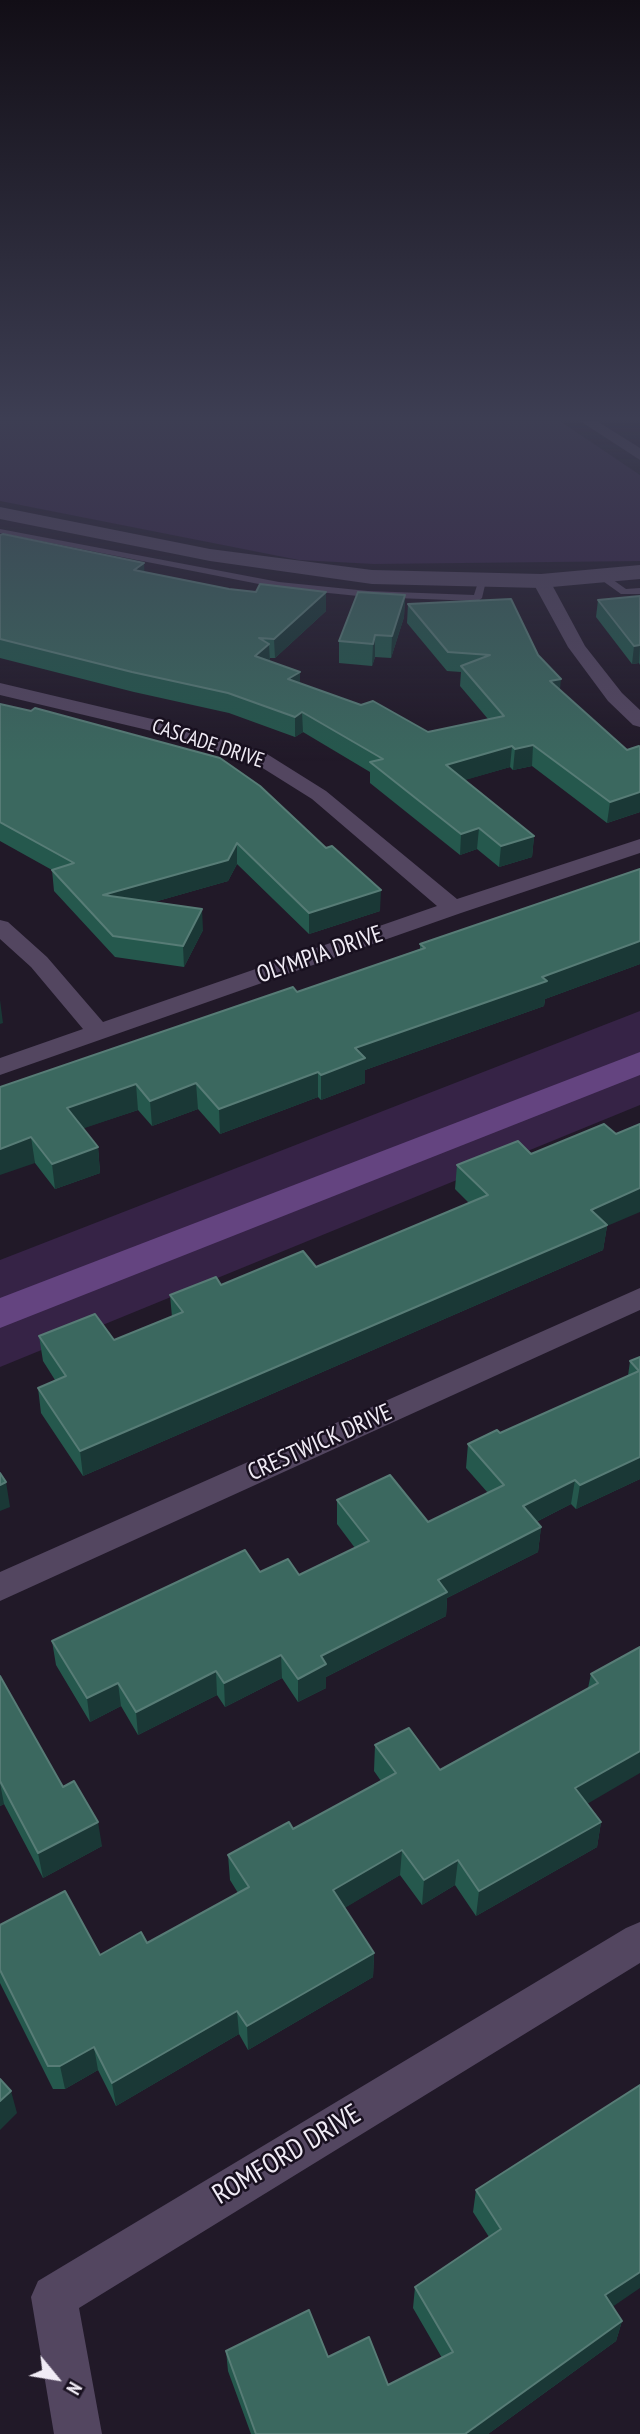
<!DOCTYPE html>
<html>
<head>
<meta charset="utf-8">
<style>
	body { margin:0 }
	#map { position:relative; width:640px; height:2434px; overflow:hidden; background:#211928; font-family:"PT Sans Narrow",sans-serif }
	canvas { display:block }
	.north { position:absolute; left:21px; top:2343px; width:70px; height:70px; -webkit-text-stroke:5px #18101f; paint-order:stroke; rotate:120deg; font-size:19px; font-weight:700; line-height:28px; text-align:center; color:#f0ebf5 }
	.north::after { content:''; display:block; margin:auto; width:24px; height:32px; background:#f0ebf5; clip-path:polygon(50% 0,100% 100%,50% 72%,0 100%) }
</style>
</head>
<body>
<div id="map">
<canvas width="640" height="2434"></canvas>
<div class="north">N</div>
</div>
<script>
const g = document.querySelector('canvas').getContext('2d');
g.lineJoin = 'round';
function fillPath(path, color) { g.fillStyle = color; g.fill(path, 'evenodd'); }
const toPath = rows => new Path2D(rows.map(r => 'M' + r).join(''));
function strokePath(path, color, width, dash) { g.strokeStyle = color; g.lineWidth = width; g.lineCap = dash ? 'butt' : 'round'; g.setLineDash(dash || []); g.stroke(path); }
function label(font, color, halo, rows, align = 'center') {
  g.font = font + ' "PT Sans Narrow",sans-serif'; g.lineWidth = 5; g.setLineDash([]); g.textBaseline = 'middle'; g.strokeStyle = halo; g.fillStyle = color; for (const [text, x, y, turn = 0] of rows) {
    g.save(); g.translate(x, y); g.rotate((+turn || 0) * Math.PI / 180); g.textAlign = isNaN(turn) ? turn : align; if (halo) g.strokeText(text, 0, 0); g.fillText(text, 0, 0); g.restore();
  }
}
fillPath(toPath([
	[0,421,560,421,640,475,640,561,374,564,299,560,0,501],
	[640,1011,640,1105,0,1367,0,1260]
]), '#362346');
fillPath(toPath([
	[640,1052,640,1075,0,1328,0,1298,640,1052]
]), '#644480');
fillPath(toPath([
	[0,529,279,582,368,591,474,595,479,579,486,581,482,598,478,601,368,597,279,588,0,533,0,529],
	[600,575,606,575,626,589,640,588,640,594,621,594,600,579,600,575]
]), '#534660');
fillPath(toPath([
	[580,421,597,421,640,448,640,460,580,421],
	[541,576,550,581,585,646,622,693,640,710,640,727,633,725,608,701,568,647,532,581,541,576],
	[0,683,173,724,267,754,326,791,457,899,640,839,640,853,461,913,0,1075,0,1058,83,1029,31,967,0,939,0,920,8,922,47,957,103,1022,437,906,312,799,253,762,160,733,0,695,0,683],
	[640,1288,640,1310,0,1601,0,1572,640,1288],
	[640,1922,640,1963,79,2308,102,2434,54,2434,31,2297,38,2281,626,1928,640,1922]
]), '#534660');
fillPath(toPath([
	[0,507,210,549,372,570,541,574,640,565,640,579,541,588,372,584,210,561,0,519,0,507]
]), '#534660');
fillPath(toPath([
	[0,535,144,572,229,589,256,592,326,592,326,611,275,658,270,658,270,661,300,684,428,732,488,719,460,686,461,672,447,671,407,623,408,604,538,655,560,690,627,750,640,747,640,812,607,823,532,766,513,770,510,767,464,780,534,836,532,857,499,867,477,849,460,855,370,783,370,772,303,732,295,737,229,713,134,692,0,658],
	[405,595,404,617,391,658,375,657,372,666,339,663,339,641],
	[640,596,640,665,639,663,632,664,596,617,598,600],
	[0,704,380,911,309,934,237,864,228,881,154,902,203,930,184,967,115,957,54,891,52,870,0,841],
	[640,869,640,964,545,999,544,1006,365,1070,365,1083,321,1100,318,1097,220,1134,198,1109,152,1126,138,1110,83,1128,98,1147,100,1173,55,1189,35,1163,0,1087,297,992,420,949,420,944],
	[457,1165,607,1226,603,1250,83,1476,41,1413,38,1388,55,1380,43,1361,39,1336,114,1340,172,1317,170,1295,316,1267,469,1203,455,1189],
	[640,1357,640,1479,576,1509,571,1504,536,1522,541,1527,538,1552,447,1598,446,1616,326,1677,326,1688,298,1702,282,1678,225,1707,217,1695,138,1735,121,1706,90,1722,56,1665,52,1641,260,1572,299,1575,355,1548,337,1524,337,1500,428,1522,488,1493,466,1468,468,1444,500,1433,628,1376,630,1361],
	[640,1647,587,1804,601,1822,597,1847,476,1916,455,1885,422,1905,400,1875,344,1908,374,1953,373,1977,248,2050,239,2034,116,2106,98,2070,65,2089,53,2089,0,1983,0,1925,100,1955,147,1943,238,1893,230,1880,228,1855,293,1829,381,1781,374,1771,375,1745,440,1770,588,1688,591,1674],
	[0,1676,63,1787,102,1846,43,1878,4,1804,0,1806],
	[476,2190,612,2307,622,2321,616,2341,488,2434,251,2434,228,2371,226,2351,328,2357,388,2385,442,2358,413,2308,415,2287,489,2237,473,2212]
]), '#25584d');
fillPath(toPath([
	[144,563,145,582,134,570],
	[326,592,326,611,275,658,274,639],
	[405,595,404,617,391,658,392,636],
	[375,635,375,657,372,666,373,644],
	[269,644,270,663,255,656],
	[640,645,639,663,632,664,634,646],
	[300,672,300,692,288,679],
	[561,679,559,699,550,681],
	[302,712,303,732,295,737,295,717],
	[533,745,532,766,513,770,515,749],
	[512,746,510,767,445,786,446,765],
	[640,792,640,812,607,823,610,802],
	[479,828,477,849,460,855,461,834],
	[534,836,532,857,499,867,501,846],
	[237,843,237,864,228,881,105,916,103,895],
	[381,890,380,911,309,934,309,913],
	[202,909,203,930,184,967,183,946],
	[640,941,640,964,545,999,544,1006,365,1070,365,1083,321,1100,321,1075,355,1048,542,977],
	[0,1000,3,1023,0,1024],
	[318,1072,318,1097,220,1134,219,1109],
	[196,1083,198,1109,152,1126,150,1101],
	[136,1084,138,1110,70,1133,67,1108],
	[31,1137,35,1163,0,1175,0,1149],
	[98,1147,100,1173,55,1189,52,1164],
	[640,1188,640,1212,607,1226,603,1250,83,1476,80,1451,591,1210],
	[640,1457,640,1479,576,1509,580,1485],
	[575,1480,571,1504,520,1530,523,1506],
	[6,1482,10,1507,0,1511,0,1485],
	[541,1527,538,1552,447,1598,446,1616,326,1677,326,1688,298,1702,298,1679,321,1656,438,1580],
	[281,1655,282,1678,225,1707,224,1683],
	[216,1671,217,1695,138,1735,136,1712],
	[118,1683,121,1706,90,1722,87,1698],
	[640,1751,640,1773,570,1814,575,1788],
	[0,1783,4,1804,0,1806],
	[98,1822,102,1846,43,1878,38,1853],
	[601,1822,597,1847,476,1916,479,1891],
	[402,1850,400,1875,333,1915,333,1890],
	[458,1860,455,1885,422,1905,424,1880],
	[374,1953,373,1977,248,2050,247,2026],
	[237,2011,239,2034,116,2106,112,2083],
	[94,2047,98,2070,65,2089,60,2066],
	[11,2091,17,2113,0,2130,0,2101],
	[640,2272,640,2288,599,2316,605,2295],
	[622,2321,616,2341,488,2434,465,2434]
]), '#1a3836');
const building = toPath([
	[3,534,144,563,134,570,229,589,256,592,260,584,326,592,274,639,259,638,269,644,255,656,300,672,288,679,361,705,373,701,428,732,504,716,461,666,490,655,448,652,408,604,511,599,538,655,561,679,550,681,627,750,639,746,640,747,640,792,610,802,533,745,515,749,512,746,446,765,534,836,501,846,479,828,461,834,370,762,383,759,302,712,295,717,228,693,132,672,0,639,0,535,3,534],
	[358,592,405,595,392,636,375,635,373,644,339,641,358,592],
	[640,596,640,645,634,646,598,600,640,596],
	[0,704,31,711,35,708,220,758,260,786,326,848,332,846,381,890,309,913,237,843,228,860,103,895,202,909,183,946,113,936,52,870,74,863,0,822,0,704],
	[640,869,640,941,542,977,547,981,355,1048,365,1058,321,1075,318,1072,219,1109,196,1083,150,1101,136,1084,67,1108,98,1147,52,1164,31,1137,0,1149,0,1087,293,987,297,992,425,948,420,944,640,869],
	[604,1124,616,1134,640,1124,640,1188,591,1210,607,1225,80,1451,38,1388,66,1376,39,1336,95,1314,114,1340,183,1312,170,1295,216,1277,221,1285,303,1251,316,1267,488,1195,457,1165,518,1141,531,1154,604,1124],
	[640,1357,640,1457,580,1485,575,1480,523,1506,541,1527,438,1580,447,1592,321,1656,326,1664,298,1679,281,1655,224,1683,216,1671,136,1712,118,1683,87,1698,52,1641,245,1550,260,1572,288,1559,299,1575,369,1541,337,1500,390,1475,428,1522,504,1485,468,1444,497,1430,500,1433,639,1371,630,1361,640,1357],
	[0,1473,6,1482,0,1485,0,1473],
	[640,1647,640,1751,575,1788,601,1822,479,1891,458,1860,424,1880,402,1850,333,1890,374,1953,247,2026,237,2011,112,2083,94,2047,60,2066,48,2066,0,1970,0,1925,65,1891,100,1955,141,1932,147,1943,249,1887,228,1855,289,1822,293,1829,396,1773,375,1745,409,1728,440,1770,598,1683,591,1674,640,1647],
	[0,1676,63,1787,74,1781,98,1822,38,1853,0,1781,0,1676],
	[0,2079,11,2091,0,2101,0,2079],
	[640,2085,640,2272,605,2295,622,2321,465,2434,256,2434,226,2351,309,2310,328,2357,369,2337,388,2385,453,2352,415,2287,501,2229,476,2190,640,2085]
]);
fillPath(building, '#3b685f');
strokePath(building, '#577c76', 2);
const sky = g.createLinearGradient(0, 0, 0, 762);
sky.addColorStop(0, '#120e16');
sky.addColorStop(0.55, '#3d3e53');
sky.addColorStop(1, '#3d3e5300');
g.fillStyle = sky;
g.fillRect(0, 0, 640, 762);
label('21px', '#f0ebf5', '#18101f', [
	["CASCADE DRIVE",208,744,18]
]);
label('24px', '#f0ebf5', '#18101f', [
	["OLYMPIA DRIVE",320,955,-19],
	["CRESTWICK DRIVE",320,1443,-24]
]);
label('28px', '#f0ebf5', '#18101f', [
	["ROMFORD DRIVE",287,2155,-31]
]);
</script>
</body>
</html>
